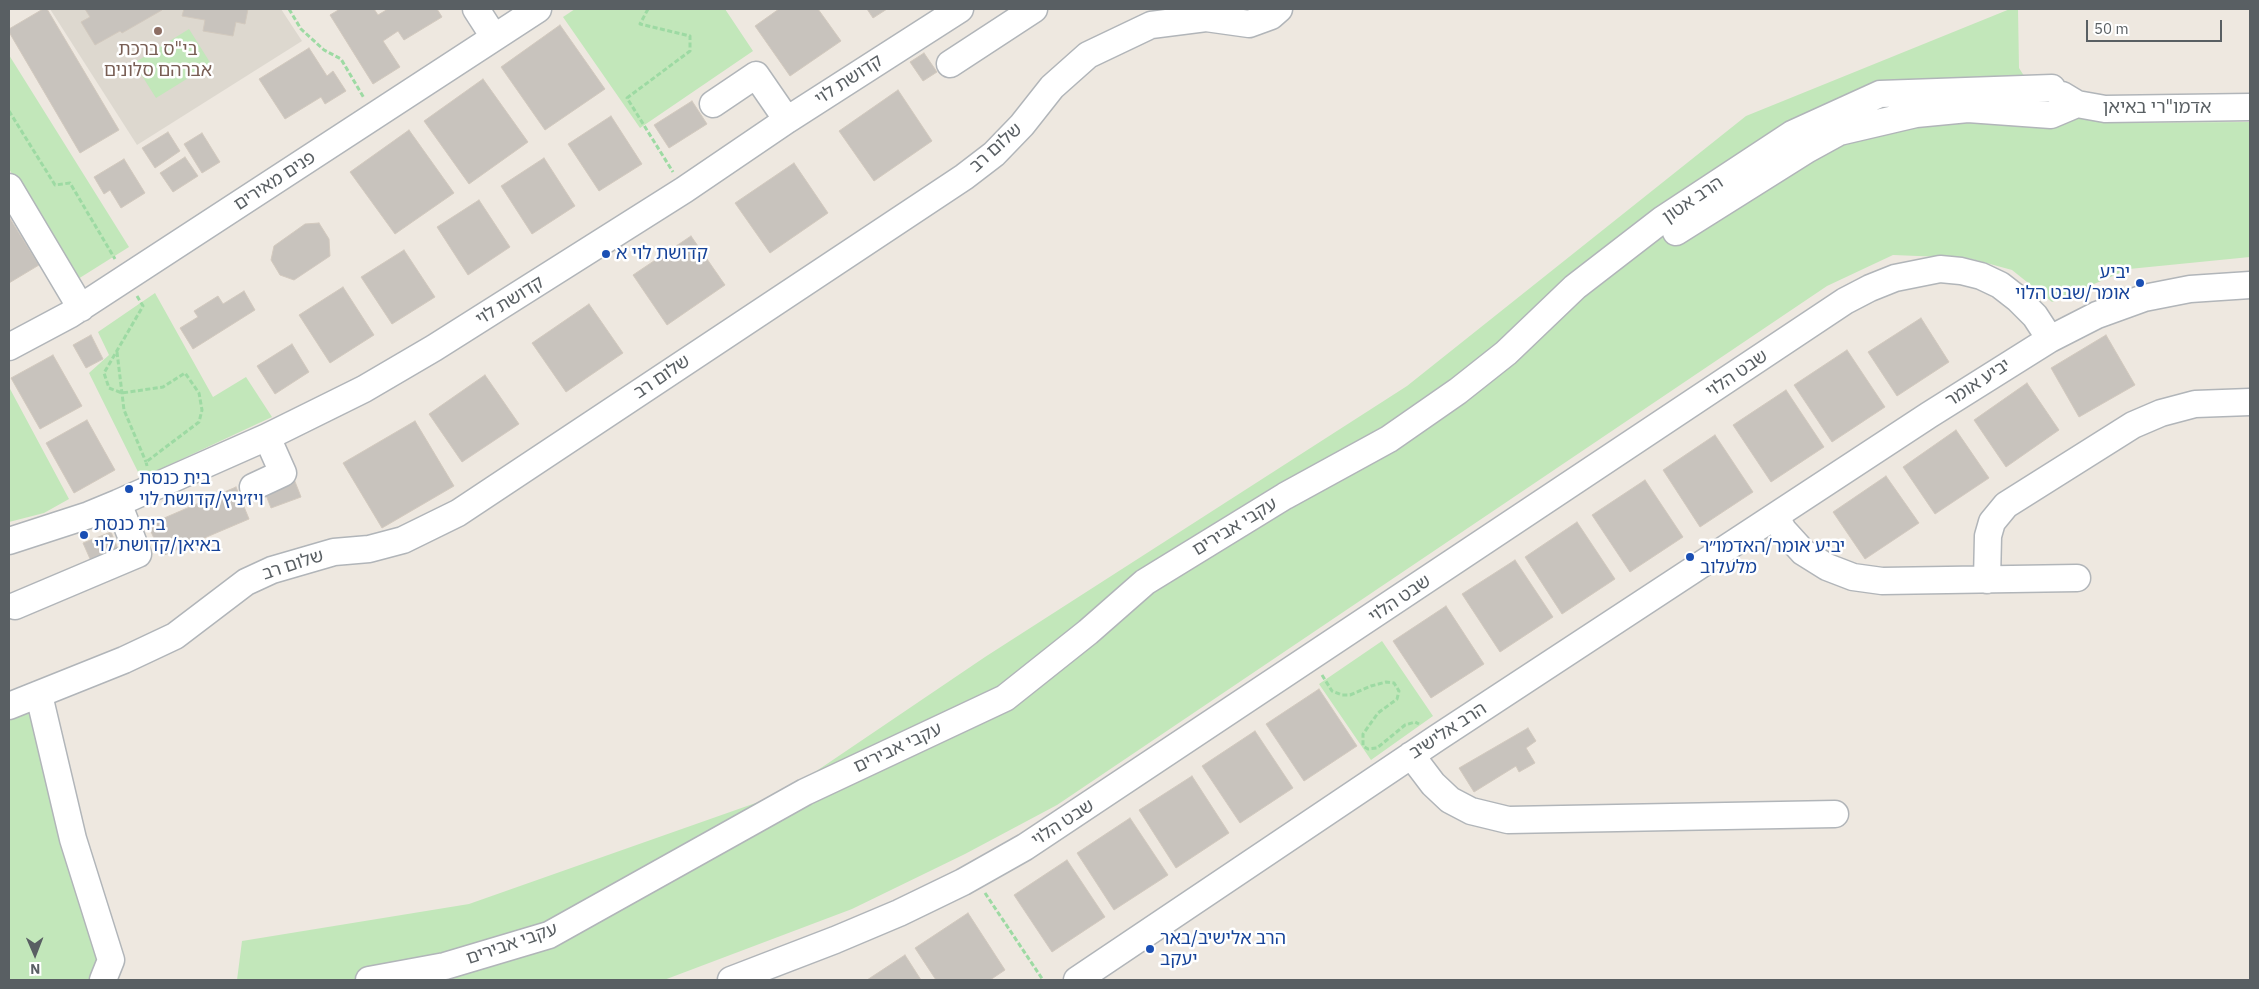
<!DOCTYPE html>
<html>
<head>
<meta charset="utf-8">
<style>
	body { margin:0 }
	#map { position:relative; width:2259px; height:989px; overflow:hidden; background:#eee8e0; font-family:"IBM Plex Sans",sans-serif }
	canvas { display:block }
	.frame { position:absolute; inset:0; border:10px solid #595f63; pointer-events:none }
	.north { position:absolute; left:10px; top:929px; width:50px; height:50px; -webkit-text-stroke:4px #fff; paint-order:stroke; rotate:179deg; font-size:14px; font-weight:700; line-height:20px; text-align:center; color:#595f63 }
	.north::after { content:''; display:block; margin:auto; width:18px; height:22px; background:#595f63; clip-path:polygon(50% 0,100% 100%,50% 72%,0 100%) }
	.scale { position:absolute; left:2086px; top:20px; width:136px; height:22px; box-sizing:border-box; border:2px solid #595f63; border-top:0; padding-left:6px; font-size:15px; line-height:18px; white-space:nowrap; color:#595f63; -webkit-text-stroke:4px #fff; paint-order:stroke }
</style>
</head>
<body>
<div id="map">
<canvas width="2259" height="989"></canvas>
<div class="frame"></div>
<div class="north">N</div>
<div class="scale">50 m</div>
</div>
<script>
const g = document.querySelector('canvas').getContext('2d');
g.lineJoin = 'round';
function fillPath(path, color) { g.fillStyle = color; g.fill(path, 'evenodd'); }
const toPath = rows => new Path2D(rows.map(r => 'M' + r).join(''));
function strokePath(path, color, width, dash) { g.strokeStyle = color; g.lineWidth = width; g.lineCap = dash ? 'butt' : 'round'; g.setLineDash(dash || []); g.stroke(path); }
function label(font, color, halo, rows, align = 'center') {
  g.font = font + ' "IBM Plex Sans","Noto Sans Hebrew",sans-serif'; g.lineWidth = 5; g.setLineDash([]); g.textBaseline = 'middle'; g.strokeStyle = halo; g.fillStyle = color; for (const [text, x, y, turn = 0] of rows) {
    g.save(); g.translate(x, y); g.rotate((+turn || 0) * Math.PI / 180); g.textAlign = isNaN(turn) ? turn : align; if (halo) g.strokeText(text, 0, 0); g.fillText(text, 0, 0); g.restore();
  }
}
fillPath(toPath([
	[50,9,281,9,302,41,137,145]
]), '#ddd8cf');
fillPath(toPath([
	[575,9,725,9,753,51,640,128,563,17],
	[2010,9,2018,9,2019,68,2038,98,2067,114,2104,123,2250,122,2250,257,2129,269,2052,302,2012,270,1968,258,1893,255,1827,286,1057,805,965,854,852,909,664,980,237,980,242,941,469,904,784,793,985,657,1407,386,1746,116],
	[189,29,211,64,156,98,134,63],
	[9,55,129,247,78,279,9,169],
	[155,293,213,397,246,377,272,417,141,478,89,373,109,355,98,332],
	[9,387,69,499,44,513,9,522],
	[1382,641,1433,716,1371,760,1319,684],
	[31,709,97,957,91,980,9,980,9,715]
]), '#c2e7ba');
const building = toPath([
	[43,9,47,9,119,130,80,153,9,32,9,29,43,9],
	[85,9,162,9,162,10,122,33,120,31,95,45,81,22,90,17,85,9],
	[184,9,248,9,245,24,236,22,233,36,203,31,205,20,182,16,184,9],
	[340,9,374,9,378,15,388,9,437,9,442,17,404,40,398,31,383,41,400,67,373,84,330,15,340,9],
	[779,9,818,9,841,41,790,76,755,26,779,9],
	[867,9,887,9,873,18,867,9],
	[560,25,605,89,545,130,501,67,560,25],
	[309,48,327,76,333,71,346,91,325,104,321,97,285,119,259,79,309,48],
	[924,53,937,72,923,81,910,62,924,53],
	[483,79,528,142,469,184,424,121,483,79],
	[898,90,932,141,874,181,839,131,898,90],
	[692,101,707,124,669,148,654,125,692,101],
	[611,116,642,164,599,191,568,144,611,116],
	[409,130,454,193,395,234,350,172,409,130],
	[168,132,180,151,155,168,142,148,168,132],
	[202,133,220,162,202,173,184,144,202,133],
	[185,157,198,176,173,192,160,173,185,157],
	[544,158,575,206,532,234,501,186,544,158],
	[124,159,145,193,121,208,110,190,104,194,94,177,124,159],
	[794,163,828,213,770,253,735,203,794,163],
	[479,200,510,247,468,275,437,227,479,200],
	[9,217,39,265,9,283,9,217],
	[319,223,329,239,330,256,294,280,280,275,271,260,274,246,305,224,319,223],
	[691,236,725,285,667,325,633,275,691,236],
	[404,250,435,297,392,324,361,277,404,250],
	[343,287,374,335,330,363,299,315,343,287],
	[244,291,255,310,193,349,180,328,198,317,194,311,218,296,223,304,244,291],
	[589,304,623,353,566,392,532,343,589,304],
	[1921,318,1949,362,1897,396,1868,352,1921,318],
	[91,335,103,359,86,368,73,345,91,335],
	[2106,335,2135,385,2079,417,2051,368,2106,335],
	[292,344,309,372,275,394,257,366,292,344],
	[1847,350,1885,407,1832,442,1794,385,1847,350],
	[53,355,82,406,40,429,11,378,53,355],
	[485,375,519,424,462,462,429,414,485,375],
	[2027,383,2059,430,2006,467,1974,420,2027,383],
	[1786,390,1824,447,1771,482,1733,425,1786,390],
	[87,420,115,470,74,493,46,443,87,420],
	[415,421,454,486,382,528,343,463,415,421],
	[1956,430,1989,478,1935,514,1903,467,1956,430],
	[1715,435,1753,492,1700,527,1663,470,1715,435],
	[1886,476,1919,523,1865,559,1833,512,1886,476],
	[294,479,301,497,271,508,264,490,294,479],
	[1645,480,1683,537,1630,572,1592,515,1645,480],
	[236,487,249,519,162,556,148,525,236,487],
	[1577,522,1615,579,1562,614,1525,557,1577,522],
	[111,532,118,549,91,561,83,543,111,532],
	[1515,560,1553,617,1500,652,1462,594,1515,560],
	[1446,606,1484,664,1431,698,1393,641,1446,606],
	[1319,689,1357,746,1304,781,1266,724,1319,689],
	[1528,728,1536,741,1526,748,1535,763,1519,772,1516,766,1474,792,1459,768,1528,728],
	[1255,731,1293,788,1240,823,1202,766,1255,731],
	[1192,776,1229,833,1176,868,1139,810,1192,776],
	[1130,818,1168,875,1114,910,1077,853,1130,818],
	[1067,860,1105,917,1052,952,1014,895,1067,860],
	[968,913,1005,970,990,980,936,980,915,948,968,913],
	[905,955,921,980,867,980,905,955]
]);
fillPath(building, '#c8c3bd');
strokePath(building, '#d2c9be', 1);
const minor = toPath([
	[476,9,494,37],
	[950,64,1034,9],
	[2062,95,2077,104,2105,109,2250,107],
	[713,104,756,75,787,120],
	[9,187,81,308],
	[1676,232,1808,149,1839,132,1916,114,1968,109,2051,115,2077,104],
	[9,347,69,315,538,9],
	[253,487,283,473,267,437],
	[1776,516,1783,530,1803,552,1827,567,1853,577,1882,581,2077,578],
	[9,541,89,515,118,503,267,437,364,389,434,348,684,190,787,120,960,9],
	[1987,580,1988,536,1992,522,2006,505,2133,425,2161,413,2195,404,2250,402],
	[15,606,138,554,118,503],
	[39,695,73,839,111,960,103,980],
	[9,706,124,660,175,636,246,582,272,570,334,552,369,549,403,540,458,513,964,177,994,154,1022,125,1052,87,1088,55,1151,25,1206,18,1249,24,1271,16,1279,9],
	[1411,755,1433,784,1450,800,1471,811,1508,820,1835,814],
	[369,980,445,966,549,935,805,792,1005,698,1088,632,1145,582,1285,496,1389,439,1458,391,1506,353,1575,287,1663,219,1792,134,1880,94,2052,88],
	[731,980,835,940,899,913,963,882,1025,847,1845,301,1870,288,1895,278,1940,269,1961,271,1981,276,2000,285,2018,299,2035,316,2050,339],
	[1077,980,1437,738,1929,415,2050,339,2097,315,2144,298,2190,289,2250,285]
]);
strokePath(minor, '#b1b5b9', 29);
strokePath(toPath([
	[289,9,301,29,324,50,341,59,364,98],
	[648,9,640,24,690,36,690,51,627,98,673,172],
	[9,111,55,185,70,183,115,259],
	[137,296,143,306,104,373,109,388,122,393,163,387,185,373,199,393,202,410,199,422,146,462,147,466],
	[117,352,124,410,146,462],
	[1322,675,1332,691,1342,695,1350,695,1371,686,1386,682,1394,683,1399,691,1397,699,1378,713,1363,734,1363,746,1368,749,1377,748,1405,725,1415,722,1419,724],
	[985,893,1043,980]
]), '#9ddaa3', 3, [5, 2.5]);
strokePath(minor, '#fff', 26);
for (const [x, y, r, color] of [
	[158,31,5,"#8d6e63"],
	[606,254,5,"#1a4fb4"],
	[2140,283,5,"#1a4fb4"],
	[129,489,5,"#1a4fb4"],
	[84,535,5,"#1a4fb4"],
	[1690,557,5,"#1a4fb4"],
	[1150,949,5,"#1a4fb4"]
]) { const dot = new Path2D(); dot.arc(x, y, r, 0, 2 * Math.PI); g.fillStyle = color; g.fill(dot); strokePath(dot, '#fff', 2); }
label('18px', '#785e54', '#fff', [
	["בי\"ס ברכת",158,50],
	["אברהם סלונים",158,71]
]);
label('18px', '#595f63', '#fff', [
	["קדושת לוי",849,80,-33],
	["אדמו\"רי באיאן",2157,108],
	["שלום רב",996,148,-42],
	["פנים מאירים",275,181,-33],
	["הרב אטון",1693,200,-34],
	["קדושת לוי",510,301,-32],
	["שבט הלוי",1737,374,-34],
	["שלום רב",662,377,-34],
	["יביע אומר",1978,383,-33],
	["עקבי אבירים",1235,527,-31],
	["שלום רב",293,565,-18],
	["שבט הלוי",1400,599,-34],
	["הרב אלישיב",1448,731,-33],
	["עקבי אבירים",898,748,-25],
	["שבט הלוי",1063,823,-33],
	["עקבי אבירים",512,944,-19]
]);
label('18px', '#164399', '#fff', [
	["קדושת לוי א",616,254],
	["יביע",2130,273,"right"],
	["אומר/שבט הלוי",2130,294,"right"],
	["בית כנסת",139,479],
	["ויז׳ניץ/קדושת לוי",139,500],
	["בית כנסת",94,525],
	["באיאן/קדושת לוי",94,546],
	["יביע אומר/האדמו״ר",1700,547],
	["מלעלוב",1700,568],
	["הרב אלישיב/באר",1160,939],
	["יעקב",1160,960]
], 'left');
</script>
</body>
</html>
